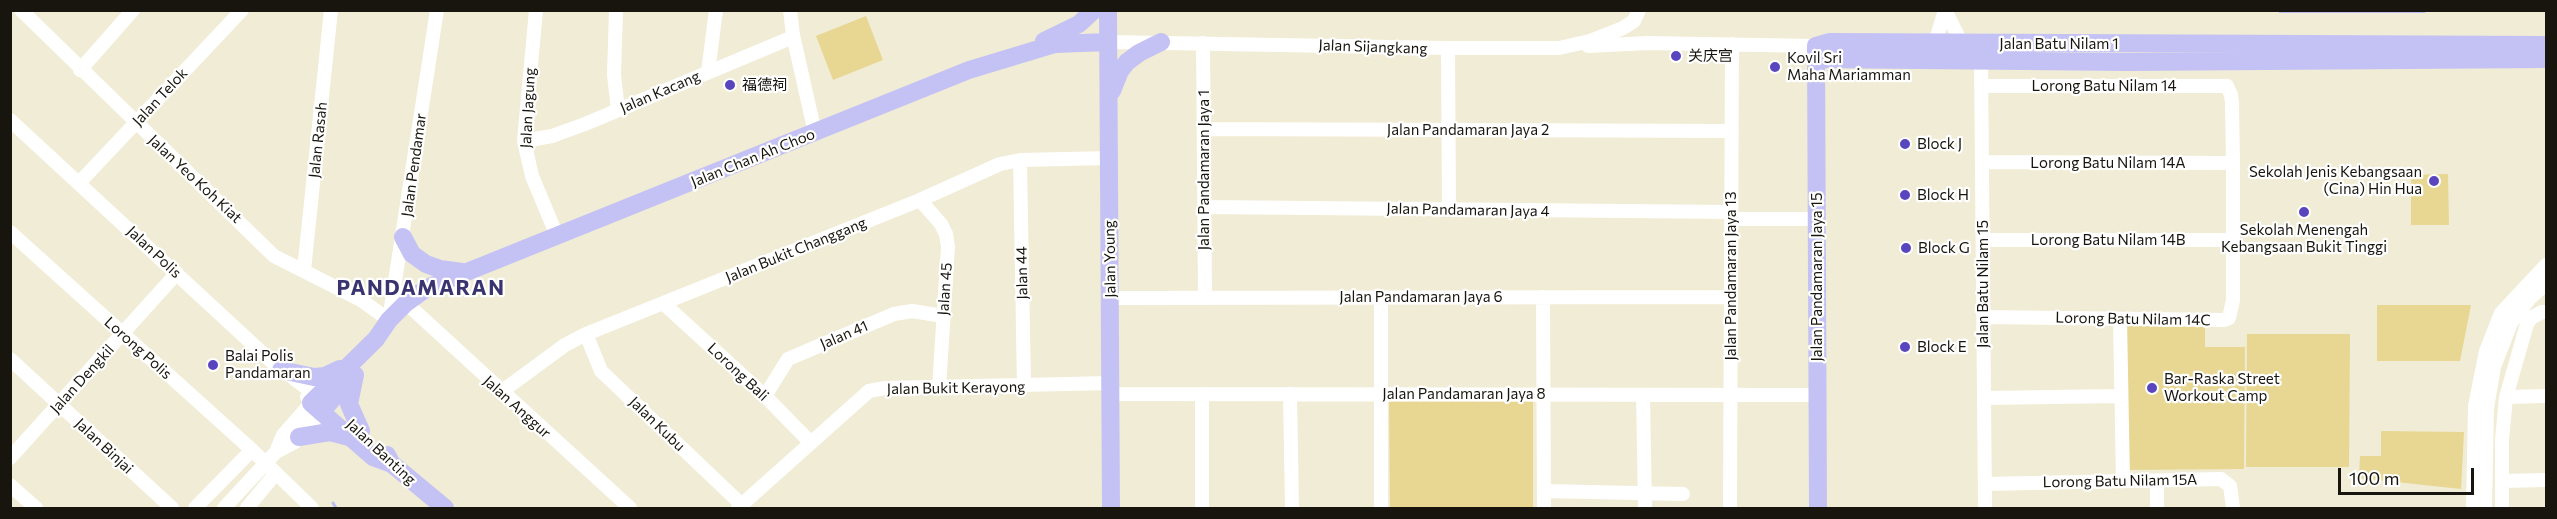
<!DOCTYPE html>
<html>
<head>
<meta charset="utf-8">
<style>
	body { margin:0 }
	#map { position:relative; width:2557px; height:519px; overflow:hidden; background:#f1ecd5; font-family:Commissioner,sans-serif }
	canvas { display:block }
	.frame { position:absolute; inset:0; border:12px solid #17150d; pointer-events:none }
	.scale { position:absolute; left:2338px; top:468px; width:136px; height:27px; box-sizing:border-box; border:3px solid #17150d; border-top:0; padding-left:8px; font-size:18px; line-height:21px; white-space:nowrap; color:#17150d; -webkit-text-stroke:4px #fff; paint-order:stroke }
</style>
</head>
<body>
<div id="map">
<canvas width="2557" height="519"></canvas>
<div class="frame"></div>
<div class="scale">100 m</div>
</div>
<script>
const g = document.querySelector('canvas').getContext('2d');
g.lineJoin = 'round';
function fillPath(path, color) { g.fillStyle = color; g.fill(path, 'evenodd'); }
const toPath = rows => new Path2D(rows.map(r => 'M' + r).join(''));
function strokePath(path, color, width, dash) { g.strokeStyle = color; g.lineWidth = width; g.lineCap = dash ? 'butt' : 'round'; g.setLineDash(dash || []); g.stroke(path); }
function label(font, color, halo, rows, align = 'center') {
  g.font = font + ' Commissioner,"Noto Sans SC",sans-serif'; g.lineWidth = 4.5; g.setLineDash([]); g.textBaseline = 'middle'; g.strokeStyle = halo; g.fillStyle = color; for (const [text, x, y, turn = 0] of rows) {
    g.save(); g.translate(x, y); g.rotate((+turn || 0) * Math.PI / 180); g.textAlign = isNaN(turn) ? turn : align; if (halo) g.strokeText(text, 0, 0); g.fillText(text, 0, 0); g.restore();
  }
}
fillPath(toPath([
	[866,16,883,60,833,80,816,36],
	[2448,174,2449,225,2411,225,2411,175],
	[2377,305,2471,305,2460,361,2377,361],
	[2205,323,2205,347,2245,347,2244,469,2125,470,2122,324],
	[2247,334,2350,334,2349,467,2246,467],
	[1533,397,1533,508,1390,508,1389,398],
	[2381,431,2464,432,2461,489,2359,478,2360,456,2381,456]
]), '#e7d792');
fillPath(toPath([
	[2279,11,2279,10,2426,11,2425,13,2279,13]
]), '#bcbcf0');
strokePath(toPath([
	[333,503,336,508]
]), '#bcbcf0', 3);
strokePath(toPath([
	[21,10,274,256,361,300,389,320,437,10],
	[536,10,524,141,532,176,557,236],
	[616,10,614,75,618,110],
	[790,10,793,35,815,133],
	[1945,10,1962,44],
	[1108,42,1448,48,1559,48,1590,41,1623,28,1634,21,1639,10],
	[1203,43,1205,297],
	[1935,43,1945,10],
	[1588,46,1647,43,1816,46],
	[1448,48,1449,209],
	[1981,60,1985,508],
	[80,70,133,10],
	[708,72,716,10],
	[1981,86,2227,86,2231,95,2232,103,2233,163,2233,300,2229,318,2224,320,1983,317],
	[10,120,272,362,317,396],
	[1204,129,1732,131],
	[524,141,552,136,585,124,793,37],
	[1020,160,1024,386],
	[1982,162,2233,163],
	[79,183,242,10],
	[920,200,941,224,946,234,948,247,939,388],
	[1204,207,1731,212],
	[1731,219,1817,219],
	[10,232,252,450,312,508],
	[1983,240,2233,240],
	[304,270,331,10],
	[1381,297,1381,508],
	[1543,297,1544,508],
	[1110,298,1731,297],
	[406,303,630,508],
	[663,303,765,396,811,443],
	[2120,319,2123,480],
	[586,334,601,371,742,505],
	[10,359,172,508],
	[501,392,565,345,586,334,920,200,1000,164,1020,160,1109,158],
	[1111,394,1818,395],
	[1290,394,1292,508],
	[1643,395,1645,508],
	[765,396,788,359,894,314,912,311,943,316],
	[2506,397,2546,396],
	[1984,398,2121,396],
	[276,452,295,442,321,412],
	[10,458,177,273],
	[2502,481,2546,480],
	[1985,484,2221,479,2230,486,2233,508],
	[10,485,36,508],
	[1544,491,1683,494],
	[195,508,252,450],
	[224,508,276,452,283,435,311,403,307,397],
	[247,508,276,473],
	[738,508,869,391,885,388,1111,383],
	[1202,508,1202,394],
	[1730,508,1732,44],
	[2157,508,2157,480],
	[2473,508,2475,406,2486,351,2501,313,2546,265],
	[2485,508,2487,408,2494,367,2511,323,2529,299,2546,284],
	[2502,508,2502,440,2506,397,2527,324,2531,318,2542,312,2546,312]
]), '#fff', 14);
strokePath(toPath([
	[1108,10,1111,508],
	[1044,41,1079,24,1094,10],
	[1816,59,2127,62,2546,59],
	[1112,91,1120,71,1127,62,1139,53,1161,42],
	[403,237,412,254,426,264,440,269,462,272],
	[281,370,314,377,325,376,340,369],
	[355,375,349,404,361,431],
	[321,412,353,376],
	[299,437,330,432,349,437],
	[387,455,392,464,445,508],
	[392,464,373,457,311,403,376,339,389,320,406,303,427,288,969,70,1055,44,1108,42],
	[1818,508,1816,46,1830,42,2546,45]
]), '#c4c2f5', 18);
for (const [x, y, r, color] of [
	[1676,56,6,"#5946be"],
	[1775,67,6,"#5946be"],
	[730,85,6,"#5946be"],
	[1905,144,6,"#5946be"],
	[2434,181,6,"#5946be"],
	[1905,195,6,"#5946be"],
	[2304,212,6,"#5946be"],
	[1906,248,6,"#5946be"],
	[1905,347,6,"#5946be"],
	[213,365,6,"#5946be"],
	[2152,388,6,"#5946be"]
]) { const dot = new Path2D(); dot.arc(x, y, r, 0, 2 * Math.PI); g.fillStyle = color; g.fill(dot); strokePath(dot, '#fff', 2); }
label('15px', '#17150d', '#fff', [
	["Jalan Batu Nilam 1",2059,44],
	["Jalan Sijangkang",1373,47,2],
	["Lorong Batu Nilam 14",2104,86],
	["Jalan Kacang",660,92,-23],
	["Jalan Telok",160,97,-47],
	["Jalan Jagung",528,108,-87],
	["Jalan Pandamaran Jaya 2",1468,130],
	["Jalan Rasah",318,140,-84],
	["Jalan Chan Ah Choo",753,158,-22],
	["Lorong Batu Nilam 14A",2108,163],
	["Jalan Pendamar",414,165,-82],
	["Jalan Pandamaran Jaya 1",1204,170,-90],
	["Jalan Yeo Koh Kiat",195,179,43],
	["Jalan Pandamaran Jaya 4",1468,210,1],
	["Lorong Batu Nilam 14B",2108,240],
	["Jalan Bukit Changgang",796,250,-22],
	["Jalan Polis",154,252,43],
	["Jalan Young",1110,259,-91],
	["Jalan 44",1022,273,-91],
	["Jalan Pandamaran Jaya 13",1731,276,-90],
	["Jalan Pandamaran Jaya 15",1817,277,-90],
	["Jalan Batu Nilam 15",1983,284,-90],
	["Jalan 45",945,289,-86],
	["Jalan Pandamaran Jaya 6",1421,297],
	["Lorong Batu Nilam 14C",2133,319,1],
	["Jalan 41",844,335,-23],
	["Lorong Polis",138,348,42],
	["Lorong Bali",738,372,43],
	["Jalan Dengkil",82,379,-48],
	["Jalan Bukit Kerayong",956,388,-1],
	["Jalan Pandamaran Jaya 8",1464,394],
	["Jalan Anggur",517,407,42],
	["Jalan Kubu",657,424,44],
	["Jalan Binjai",104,446,43],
	["Jalan Banting",381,452,43],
	["Lorong Batu Nilam 15A",2120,481,-1]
]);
label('15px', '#17150d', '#fff', [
	["关庆宫",1688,56],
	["Kovil Sri",1787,58],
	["Maha Mariamman",1787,75],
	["福德祠",742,85],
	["Block J",1917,144],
	["Sekolah Jenis Kebangsaan",2422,172,"right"],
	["(Cina) Hin Hua",2422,189,"right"],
	["Block H",1917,195],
	["Sekolah Menengah",2304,230,"center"],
	["Kebangsaan Bukit Tinggi",2304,247,"center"],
	["Block G",1918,248],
	["Block E",1917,347],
	["Balai Polis",225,356],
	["Pandamaran",225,373],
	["Bar-Raska Street",2164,379],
	["Workout Camp",2164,396]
], 'left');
g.letterSpacing = '1.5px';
label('bold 21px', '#39336f', '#fff', [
	["PANDAMARAN",421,288]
]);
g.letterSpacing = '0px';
</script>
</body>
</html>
